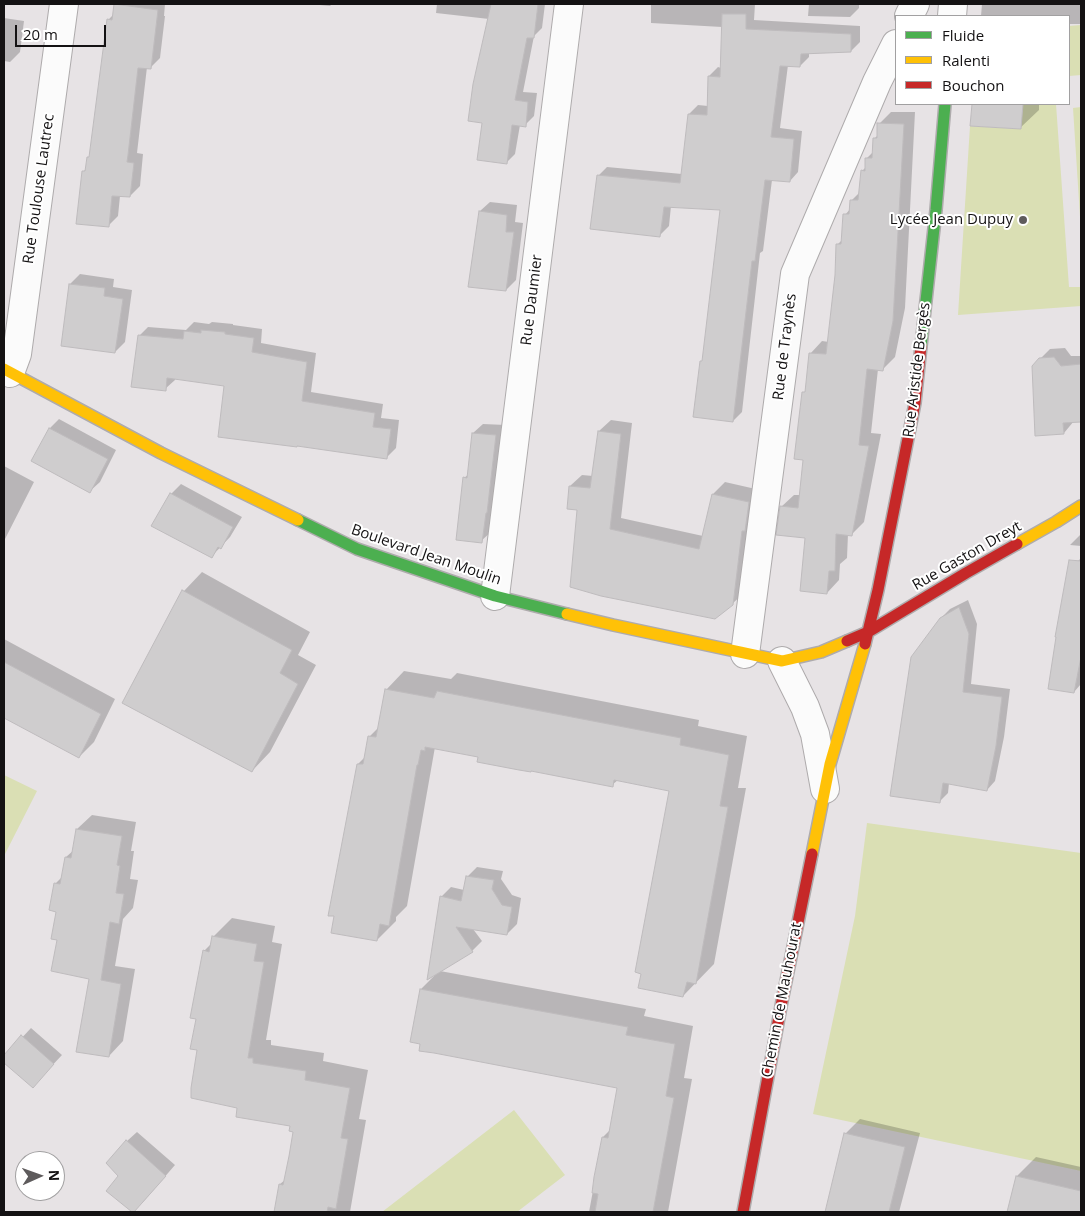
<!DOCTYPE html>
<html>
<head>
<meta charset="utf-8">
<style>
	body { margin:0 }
	#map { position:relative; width:1085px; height:1216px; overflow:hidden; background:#e7e3e5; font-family:"Open Sans",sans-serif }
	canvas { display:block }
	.frame { position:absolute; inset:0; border:5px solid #141213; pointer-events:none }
	.legend { position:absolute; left:895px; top:15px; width:175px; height:90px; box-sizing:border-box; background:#fff; border:1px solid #a1a0a1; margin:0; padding:6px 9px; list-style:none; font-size:15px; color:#141213 }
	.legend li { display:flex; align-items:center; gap:10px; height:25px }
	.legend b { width:25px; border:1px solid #a1a0a1 }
	.north { position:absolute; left:15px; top:1151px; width:50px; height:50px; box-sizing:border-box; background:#fff; border:1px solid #a1a0a1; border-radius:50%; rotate:88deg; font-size:14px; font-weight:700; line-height:20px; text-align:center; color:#141213 }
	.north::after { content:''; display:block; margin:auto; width:18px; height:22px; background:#5e5b5c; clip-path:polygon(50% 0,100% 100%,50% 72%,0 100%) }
	.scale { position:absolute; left:15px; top:25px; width:91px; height:22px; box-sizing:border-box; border:2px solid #141213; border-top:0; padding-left:6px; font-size:15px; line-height:18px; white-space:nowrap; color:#141213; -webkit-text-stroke:4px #fff; paint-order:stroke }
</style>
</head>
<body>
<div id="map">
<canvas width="1085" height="1216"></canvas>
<div class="frame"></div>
<ul class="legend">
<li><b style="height:6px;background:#4caf50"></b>Fluide</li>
<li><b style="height:6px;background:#ffc107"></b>Ralenti</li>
<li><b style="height:6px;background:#c62828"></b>Bouchon</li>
</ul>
<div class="north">N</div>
<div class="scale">20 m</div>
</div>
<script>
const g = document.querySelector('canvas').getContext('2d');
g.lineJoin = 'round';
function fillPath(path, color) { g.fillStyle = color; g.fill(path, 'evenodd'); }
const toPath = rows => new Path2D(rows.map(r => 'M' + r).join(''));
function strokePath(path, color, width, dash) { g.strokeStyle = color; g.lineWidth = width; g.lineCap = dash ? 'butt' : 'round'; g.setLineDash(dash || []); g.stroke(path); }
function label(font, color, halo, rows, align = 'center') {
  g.font = font + ' "Open Sans",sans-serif'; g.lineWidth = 4; g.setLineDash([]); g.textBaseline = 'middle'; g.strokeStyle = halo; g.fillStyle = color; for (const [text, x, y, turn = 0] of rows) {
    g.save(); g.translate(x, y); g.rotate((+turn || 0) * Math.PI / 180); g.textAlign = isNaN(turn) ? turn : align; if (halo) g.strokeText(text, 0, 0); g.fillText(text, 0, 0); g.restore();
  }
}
fillPath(toPath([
	[1081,25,1081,75,1069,76,1069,26],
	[1023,104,1056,104,1069,287,1081,287,1081,306,958,315,970,126,1020,129],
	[1081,107,1081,232,1073,108],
	[4,775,37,791,4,856],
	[867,823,1081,853,1081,1171,813,1114,855,916],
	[514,1110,565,1175,517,1212,382,1212]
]), '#dadfb4');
fillPath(toPath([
	[116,4,165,4,164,16,165,16,160,58,150,68,147,67,137,153,143,154,140,186,130,196,120,196,118,216,108,226,83,172,87,168,90,156,108,20,114,14,115,5],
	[309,4,332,4,330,6],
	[437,4,545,4,542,28,534,36,523,92,537,93,534,116,525,125,520,125,515,154,506,163,484,122,489,19,436,13],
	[651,4,755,4,754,20,860,26,860,42,851,51,809,52,809,57,800,66,788,65,780,128,802,131,798,172,790,181,772,180,763,251,760,253,742,412,733,421,701,362,704,359,722,209,671,206,669,226,660,235,598,176,607,167,682,174,689,114,698,105,708,106,709,76,718,67,721,68,722,27,651,23],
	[809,4,859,4,859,8,850,17,808,16],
	[982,4,1081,4,1081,24,1069,24,1069,16,981,16],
	[4,18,24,21,20,52,10,62,4,61],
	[973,104,1039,104,1039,110,1020,128,972,125],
	[891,112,915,112,905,308,895,357,883,369,878,369,871,433,881,434,864,522,852,534,848,534,847,558,840,564,839,580,827,593,806,537,781,507,794,495,801,495,805,458,804,393,806,390,810,354,822,341,829,342,836,275,838,244,843,239,845,215,851,208,852,200,860,192,862,171,866,167,867,158,874,151,874,139,878,135,879,124],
	[490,202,517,205,515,222,523,223,516,280,506,290,480,211],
	[80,274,114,279,113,287,132,290,125,342,115,352,70,284],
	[194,322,209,324,212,322,233,324,233,325,262,329,261,343,316,353,311,392,383,404,381,418,399,420,396,448,386,458,225,384,175,378,175,380,165,389,139,336,148,327,186,330],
	[1065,348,1071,356,1081,356,1081,421,1074,421,1064,433,1040,359,1050,349],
	[59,419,116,450,100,482,90,491,33,461,50,428],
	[611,420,632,423,621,518,703,536,713,494,725,482,760,490,745,592,732,604,715,618,578,509,570,486,582,475,593,476,599,431],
	[483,424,506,425,491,532,481,541,464,478,469,474,473,433],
	[4,466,34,482,4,541],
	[181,484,242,517,230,537,212,556,171,494],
	[1081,534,1081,546,1070,545],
	[1081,558,1081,684,1074,692,1068,571],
	[202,572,310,632,298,655,316,665,270,752,252,771,124,702,184,591],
	[968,600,977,624,971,684,1010,689,1004,737,995,781,987,790,949,783,948,793,939,802,941,618,950,609],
	[4,639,115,699,94,742,79,757,4,717],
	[404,671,451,679,457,673,699,720,698,726,747,736,738,788,746,788,714,964,683,996,670,790,618,780,612,785,435,747,407,906,396,917,396,921,377,940,358,764,366,756,369,737,379,727,386,690],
	[92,815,136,822,131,851,134,851,130,879,138,880,133,908,123,919,115,966,135,969,123,1041,109,1056,91,978,58,939,58,911,55,884,63,876,66,857,74,850,77,829],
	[477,867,503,871,501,879,512,895,521,898,517,924,507,934,473,929,482,941,472,951,440,971,646,1009,644,1016,693,1026,684,1078,692,1079,668,1212,589,1212,603,1137,611,1129,619,1087,421,989,436,974,441,897,451,887,464,890,467,877],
	[232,918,275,926,272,942,282,944,266,1040,271,1040,271,1045,324,1053,323,1061,368,1070,359,1119,366,1120,350,1212,275,1212,280,1184,285,1180,294,1131,291,1125,238,1107,191,1097,199,1049,197,1018,204,951,212,943,213,937],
	[31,1028,62,1055,33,1086,4,1061,4,1057],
	[860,1119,920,1133,899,1212,826,1212,845,1134],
	[137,1132,175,1165,143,1202,120,1176,127,1141],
	[1036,1157,1081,1167,1081,1212,1008,1212,1017,1176]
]), '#0003');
const building = toPath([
	[114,4,158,10,151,69,138,68,128,155,127,162,134,163,130,197,112,196,109,227,76,224,82,171,85,171,87,157,89,157,107,19,112,20,114,4],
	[491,4,538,4,534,38,527,38,515,100,528,102,526,127,512,125,507,164,477,160,482,123,468,121,473,84,491,4],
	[722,14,746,14,746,29,851,34,851,52,801,54,800,67,780,66,771,137,794,139,790,182,765,180,755,261,752,261,733,422,693,417,700,361,702,361,720,210,664,207,660,237,590,229,597,175,680,183,688,114,707,115,708,76,720,77,722,14],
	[972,104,1023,104,1021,129,970,126,972,104],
	[877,123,904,124,893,321,883,371,867,369,859,445,869,446,852,536,836,534,835,571,829,571,827,594,800,591,805,538,776,535,780,506,798,508,803,460,794,459,802,392,805,392,809,353,826,354,835,275,836,244,841,244,843,214,849,214,850,200,858,200,861,170,865,171,865,158,872,158,873,138,877,138,877,123],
	[479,211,507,215,506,232,514,232,506,291,468,287,479,211],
	[69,284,105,288,104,296,123,299,115,353,61,346,69,284],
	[201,330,225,332,225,334,254,338,252,352,307,362,302,401,375,413,373,427,391,429,387,459,297,446,297,447,218,437,224,386,167,378,166,391,131,387,138,335,183,339,184,331,201,333,201,330],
	[1054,357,1061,366,1081,364,1081,422,1063,423,1064,434,1035,436,1032,366,1039,358,1054,357],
	[49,428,108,459,90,493,31,461,49,428],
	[598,431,621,434,610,529,699,549,712,494,749,502,745,531,742,531,733,605,715,619,601,596,570,587,577,510,567,509,569,486,590,488,598,431],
	[472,433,496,435,487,513,486,513,482,543,456,540,463,477,467,478,472,433],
	[170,493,233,527,221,549,218,547,212,558,151,526,170,493],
	[1069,560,1081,561,1081,657,1074,693,1048,689,1056,637,1055,637,1069,560],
	[182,590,292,650,280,673,298,684,252,772,122,703,182,590],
	[959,607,969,634,963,692,1002,697,996,746,987,791,943,783,940,803,890,796,911,657,940,618,959,607],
	[4,662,101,714,79,758,4,718,4,662],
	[385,689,434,698,437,691,681,738,680,745,729,755,720,806,728,807,696,984,687,982,683,997,638,988,641,974,635,972,669,791,614,780,613,787,531,771,531,772,519,770,477,762,478,757,425,747,425,751,421,750,418,765,417,765,389,926,380,924,377,941,331,933,334,916,328,916,357,764,363,764,368,736,376,737,385,689],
	[76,829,122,836,117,865,120,866,116,893,124,894,119,924,110,922,101,980,121,984,109,1057,76,1052,89,979,51,971,57,940,51,939,56,912,49,910,54,883,60,884,65,857,71,858,76,829],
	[466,876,494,880,492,889,502,905,512,907,507,935,456,927,473,952,427,980,440,896,461,901,466,876],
	[212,936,257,944,254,961,264,962,248,1058,253,1058,253,1063,306,1071,305,1080,350,1088,341,1138,348,1139,336,1209,328,1207,327,1212,274,1212,279,1184,283,1185,289,1156,293,1132,289,1131,290,1126,236,1117,237,1108,191,1098,191,1088,197,1050,190,1049,196,1019,190,1018,203,950,209,952,212,936],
	[420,989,628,1027,626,1035,675,1044,666,1096,674,1098,653,1212,595,1212,598,1194,592,1193,594,1177,602,1137,608,1138,617,1088,434,1053,419,1051,420,1044,410,1042,420,989],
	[21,1035,54,1064,33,1088,4,1063,4,1055,21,1035],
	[844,1133,905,1147,889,1212,825,1212,844,1133],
	[126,1140,166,1176,134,1212,132,1212,106,1191,118,1176,106,1163,126,1140],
	[1016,1176,1081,1191,1081,1212,1007,1212,1016,1176]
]);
fillPath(building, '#cfcdce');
strokePath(building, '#bebbbd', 1);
const street = toPath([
	[909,16,915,4],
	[952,16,953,4],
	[10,373,17,354,64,4],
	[495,596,569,4],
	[745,654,795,274,877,82,896,44],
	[782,661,805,707,815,734,825,789]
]);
const fast = toPath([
	[921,346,936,210,945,104],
	[298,520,357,549,495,596,567,614]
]);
const slow = toPath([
	[4,369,161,453,298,520],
	[1017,544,1056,522,1081,506],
	[567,614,613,625,782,661,821,652,847,641],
	[812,854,830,764,865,644]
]);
const jam = toPath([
	[847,641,868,632,966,573,1017,544],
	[865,644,878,590,915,403,921,346],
	[743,1212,782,1001,812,854]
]);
strokePath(street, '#aeabac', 30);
strokePath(fast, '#aeabac', 14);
strokePath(slow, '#aeabac', 14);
strokePath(jam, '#aeabac', 14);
strokePath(street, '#fbfbfb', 28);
strokePath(fast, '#4caf50', 11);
strokePath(slow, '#ffc107', 11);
strokePath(jam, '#c62828', 11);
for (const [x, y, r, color] of [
	[1023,220,5,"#5e5b5c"]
]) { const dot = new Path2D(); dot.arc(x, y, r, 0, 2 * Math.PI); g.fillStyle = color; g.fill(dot); strokePath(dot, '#fff', 2); }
label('15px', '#141213', '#fff', [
	["Rue Toulouse Lautrec",39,189,-82],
	["Rue Daumier",532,300,-83],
	["Rue de Traynès",785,347,-83],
	["Rue Aristide Bergès",917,370,-83],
	["Boulevard Jean Moulin",426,555,19],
	["Rue Gaston Dreyt",967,556,-30],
	["Chemin de Mauhourat",782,1000,-79]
]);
label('15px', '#141213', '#fff', [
	["Lycée Jean Dupuy",1013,220]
], 'right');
</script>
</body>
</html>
